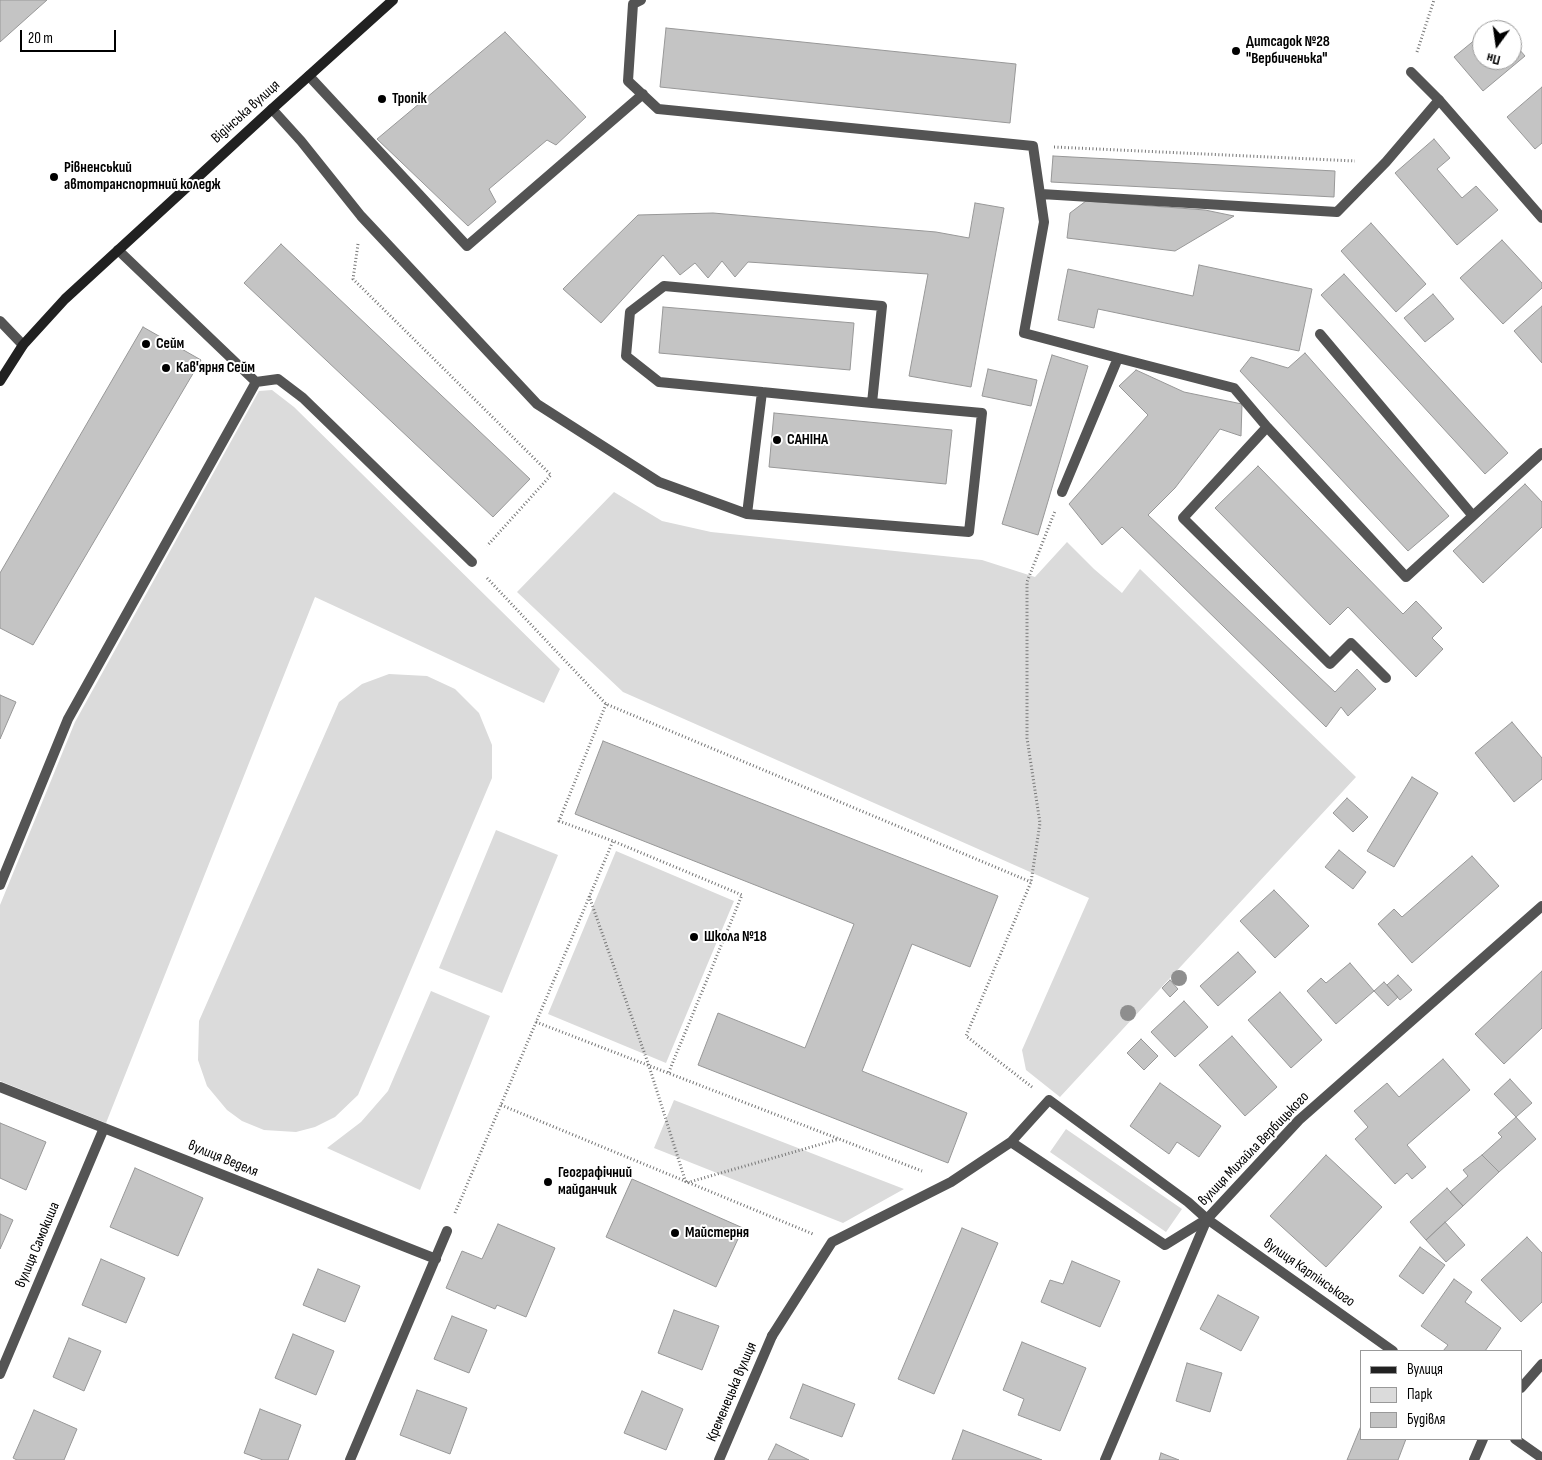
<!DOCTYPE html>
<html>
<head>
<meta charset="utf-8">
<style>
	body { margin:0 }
	#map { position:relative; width:1542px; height:1460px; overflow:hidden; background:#fff; font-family:"Sofia Sans Condensed",sans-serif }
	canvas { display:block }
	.legend { position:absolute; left:1360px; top:1350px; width:162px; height:90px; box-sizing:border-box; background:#fff; border:1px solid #999; margin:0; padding:6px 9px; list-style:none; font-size:15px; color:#000 }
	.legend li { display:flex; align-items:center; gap:10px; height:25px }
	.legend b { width:25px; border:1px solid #999 }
	.north { position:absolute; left:1472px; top:20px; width:50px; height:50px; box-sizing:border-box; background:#fff; border:1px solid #999; border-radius:50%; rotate:194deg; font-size:14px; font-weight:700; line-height:20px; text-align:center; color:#000 }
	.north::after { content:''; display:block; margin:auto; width:18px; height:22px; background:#000; clip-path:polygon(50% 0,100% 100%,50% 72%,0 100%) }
	.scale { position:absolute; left:20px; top:30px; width:96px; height:22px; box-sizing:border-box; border:2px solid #000; border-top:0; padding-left:6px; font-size:15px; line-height:18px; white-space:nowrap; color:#000; -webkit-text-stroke:4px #fff; paint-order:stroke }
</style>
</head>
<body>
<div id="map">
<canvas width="1542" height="1460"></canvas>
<ul class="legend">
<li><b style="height:6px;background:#212121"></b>Вулиця</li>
<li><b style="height:14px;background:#dbdbdb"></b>Парк</li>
<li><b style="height:14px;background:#c4c4c4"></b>Будівля</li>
</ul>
<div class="north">Пн</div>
<div class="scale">20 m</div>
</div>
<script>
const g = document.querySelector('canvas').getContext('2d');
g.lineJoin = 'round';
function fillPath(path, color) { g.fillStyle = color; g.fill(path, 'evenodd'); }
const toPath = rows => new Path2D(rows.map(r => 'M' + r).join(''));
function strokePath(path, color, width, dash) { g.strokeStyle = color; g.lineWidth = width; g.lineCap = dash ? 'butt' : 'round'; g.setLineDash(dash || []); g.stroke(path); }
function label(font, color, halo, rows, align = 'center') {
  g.font = font + ' "Sofia Sans Condensed",sans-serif'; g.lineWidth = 4; g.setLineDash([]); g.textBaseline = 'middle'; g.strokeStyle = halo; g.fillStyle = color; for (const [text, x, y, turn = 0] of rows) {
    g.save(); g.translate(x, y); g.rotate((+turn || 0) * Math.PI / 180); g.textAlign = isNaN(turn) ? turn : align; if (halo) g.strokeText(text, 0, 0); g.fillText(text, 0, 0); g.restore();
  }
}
fillPath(toPath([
	[272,390,294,407,560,669,544,703,315,597,106,1123,0,1081,0,905,75,722,259,391],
	[614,492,662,521,711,532,982,560,1035,577,1067,542,1094,569,1122,593,1140,569,1356,777,1060,1097,1026,1070,1022,1050,1089,898,623,692,517,592],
	[389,674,427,676,455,689,479,713,492,745,492,778,358,1095,335,1117,315,1127,296,1132,264,1130,242,1121,227,1110,207,1086,198,1060,199,1021,339,702,362,684],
	[496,830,558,855,502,993,439,968],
	[616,851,734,901,666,1063,548,1014],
	[431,991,490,1016,420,1190,327,1148,361,1122,388,1091],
	[674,1100,904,1189,843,1223,654,1148],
	[1066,1129,1182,1209,1166,1232,1050,1152]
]), '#dbdbdb');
const building = toPath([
	[0,0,47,0,0,42,0,0],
	[1496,22,1503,30,1486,30,1496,22],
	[666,28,1016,64,1010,123,660,87,666,28],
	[505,32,586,117,556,145,547,140,489,189,496,202,468,226,377,139,505,32],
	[1482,34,1482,60,1512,60,1512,41,1525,56,1483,91,1454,57,1482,34],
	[1542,87,1542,143,1535,149,1507,117,1542,87],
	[1434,139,1450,158,1437,169,1462,198,1476,186,1498,210,1457,245,1395,173,1434,139],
	[1053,156,1335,171,1334,197,1051,182,1053,156],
	[1086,201,1205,210,1234,216,1175,251,1067,238,1070,213,1086,201],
	[975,203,1004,208,971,387,909,376,928,274,748,262,735,277,722,261,708,278,695,263,680,275,663,255,601,323,563,289,638,215,713,213,936,232,969,238,975,203],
	[1371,223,1426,284,1396,312,1341,251,1371,223],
	[1502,240,1542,283,1542,288,1503,324,1460,278,1502,240],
	[281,244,530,479,493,517,244,283,281,244],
	[1199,265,1312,289,1299,351,1098,309,1094,328,1058,320,1068,269,1193,296,1199,265],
	[1344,274,1508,453,1485,474,1321,295,1344,274],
	[1433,294,1454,319,1425,342,1404,318,1433,294],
	[1542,306,1542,363,1514,331,1542,306],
	[663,307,854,323,850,370,659,353,663,307],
	[143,327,201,360,33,645,0,628,0,573,143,327],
	[1305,353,1449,516,1408,551,1240,371,1251,357,1288,368,1305,353],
	[1052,355,1088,366,1038,535,1002,524,1052,355],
	[988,369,1037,380,1031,406,982,396,988,369],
	[1136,370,1184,392,1242,404,1241,436,1220,429,1175,488,1148,515,1335,692,1357,669,1376,689,1348,716,1341,707,1326,727,1122,527,1102,545,1069,504,1148,415,1119,386,1136,370],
	[774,413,952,430,946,484,769,467,774,413],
	[1258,466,1403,614,1416,601,1442,628,1432,638,1443,649,1416,677,1348,607,1330,625,1215,508,1258,466],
	[1525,484,1542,502,1542,527,1483,583,1453,551,1525,484],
	[0,695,16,702,0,739,0,695],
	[1512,722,1542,758,1542,779,1514,802,1475,753,1512,722],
	[603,741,998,896,970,967,912,944,862,1071,967,1113,948,1163,698,1065,718,1013,805,1048,854,924,575,814,603,741],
	[1412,777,1438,793,1394,867,1367,851,1412,777],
	[1347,798,1368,817,1353,832,1333,813,1347,798],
	[1339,850,1366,872,1353,889,1325,867,1339,850],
	[1472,856,1499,886,1412,963,1378,924,1394,909,1402,917,1472,856],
	[1274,890,1309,926,1275,958,1240,921,1274,890],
	[1238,952,1256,972,1218,1006,1200,986,1238,952],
	[1350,963,1374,991,1336,1024,1307,991,1321,978,1326,983,1350,963],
	[1542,971,1542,1028,1504,1064,1475,1034,1542,971],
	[1398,975,1412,990,1400,1000,1387,985,1398,975],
	[1170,980,1178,989,1170,997,1162,988,1170,980],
	[1384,982,1398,997,1388,1006,1374,991,1384,982],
	[1280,992,1322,1040,1291,1068,1248,1020,1280,992],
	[1184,1001,1208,1027,1175,1057,1151,1032,1184,1001],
	[1232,1036,1277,1087,1245,1116,1199,1065,1232,1036],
	[1141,1039,1158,1056,1144,1070,1127,1053,1141,1039],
	[1443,1059,1470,1090,1407,1145,1426,1167,1412,1179,1407,1173,1395,1184,1355,1139,1368,1127,1354,1111,1387,1083,1399,1097,1443,1059],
	[1510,1079,1532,1103,1516,1117,1494,1094,1510,1079],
	[1160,1083,1221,1126,1199,1157,1177,1142,1169,1154,1130,1126,1160,1083],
	[1516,1117,1536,1139,1499,1172,1482,1155,1502,1137,1498,1133,1516,1117],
	[0,1123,46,1142,26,1190,0,1178,0,1123],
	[1326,1155,1382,1207,1326,1267,1270,1216,1326,1155],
	[1482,1155,1499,1172,1463,1206,1450,1192,1468,1176,1463,1170,1482,1155],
	[135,1168,203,1198,178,1256,110,1227,135,1168],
	[632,1179,743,1228,716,1287,606,1237,632,1179],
	[1447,1188,1463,1206,1426,1240,1410,1222,1447,1188],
	[0,1214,13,1220,0,1249,0,1214],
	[1445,1222,1465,1245,1446,1262,1426,1240,1445,1222],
	[498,1224,555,1248,526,1317,497,1305,495,1309,446,1288,462,1251,482,1259,498,1224],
	[962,1228,998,1243,934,1394,898,1379,962,1228],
	[1527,1237,1542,1253,1542,1302,1521,1322,1481,1280,1527,1237],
	[1420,1247,1445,1265,1423,1294,1399,1276,1420,1247],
	[101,1259,145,1278,126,1323,82,1305,101,1259],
	[1072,1261,1120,1281,1100,1327,1041,1302,1050,1280,1063,1284,1072,1261],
	[318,1269,360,1286,345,1322,303,1305,318,1269],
	[1454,1279,1472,1292,1465,1302,1501,1328,1485,1351,1443,1351,1448,1345,1421,1326,1454,1279],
	[1218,1295,1259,1317,1241,1351,1200,1329,1218,1295],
	[674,1310,719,1326,702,1370,658,1353,674,1310],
	[452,1316,487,1330,469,1373,434,1359,452,1316],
	[293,1334,334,1351,316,1395,275,1378,293,1334],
	[69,1338,101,1351,84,1391,53,1377,69,1338],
	[1022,1342,1086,1368,1060,1431,1018,1415,1024,1399,1003,1390,1022,1342],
	[1187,1363,1222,1373,1210,1412,1176,1401,1187,1363],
	[803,1384,855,1404,842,1437,790,1418,803,1384],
	[417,1390,467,1408,450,1454,400,1435,417,1390],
	[642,1391,683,1409,666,1450,624,1433,642,1391],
	[260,1409,301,1425,288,1460,263,1460,244,1453,260,1409],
	[34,1410,77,1429,64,1460,17,1460,13,1458,34,1410],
	[1361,1426,1361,1439,1406,1439,1398,1460,1347,1460,1361,1426],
	[963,1430,1042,1460,952,1460,963,1430],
	[776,1444,809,1460,768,1460,776,1444],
	[1161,1453,1179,1460,1159,1460,1161,1453]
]);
fillPath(building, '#c4c4c4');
strokePath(building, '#989898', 1);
strokePath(toPath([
	[1417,52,1434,0],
	[1054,147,1355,161],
	[358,244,353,279,551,475,487,546],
	[487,578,606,704,1031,882],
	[606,704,559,821,613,841,742,895,668,1074],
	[589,896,649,1066,686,1183,839,1139],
	[536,1022,922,1171],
	[1032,1087,966,1036,1031,882,1040,823,1027,738,1027,582,1055,511],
	[501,1105,813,1234],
	[455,1213,613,841]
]), '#767676', 3, [1, 2.5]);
strokePath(toPath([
	[641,0,633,4,628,81,658,109,1033,146,1044,222,1024,333,1118,358],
	[309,76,467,246,643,94],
	[272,109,301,141,361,216,537,404,659,482,747,514],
	[1041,194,1337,212,1386,162,1439,100],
	[118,250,256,382],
	[0,321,23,345],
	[1320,334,1473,516],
	[256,382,278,379,303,398,472,562],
	[762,392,747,514,969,532,982,413,872,403,762,392,659,382,626,356,630,312,664,286,882,306,872,403],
	[1062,492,1118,358,1234,388,1267,427],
	[1386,678,1351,643,1330,664,1183,518,1267,427,1406,577,1542,453],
	[0,885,68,719,256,382],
	[1049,1100,1188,1202,1207,1219,1165,1245,1011,1142,1049,1100],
	[772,1336,832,1242,951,1182,1011,1142]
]), '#545454', 10);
strokePath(toPath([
	[1411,72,1439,100,1542,218],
	[0,1087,436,1259],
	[1207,1219,1393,1351],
	[0,1374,104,1128],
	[1521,1388,1542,1364],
	[1515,1439,1542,1458],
	[350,1460,447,1231],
	[719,1460,772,1336],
	[1105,1460,1207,1219,1299,1120,1542,906],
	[1474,1460,1483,1439]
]), '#545454', 10);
strokePath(toPath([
	[0,381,23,345,65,299,272,109,393,0]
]), '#212121', 10);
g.fillStyle = '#8e8e8e';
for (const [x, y] of [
	[1179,978],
	[1128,1013]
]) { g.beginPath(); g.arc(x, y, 8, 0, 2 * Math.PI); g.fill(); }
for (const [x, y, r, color] of [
	[1236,51,5,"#000"],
	[382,99,5,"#000"],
	[54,177,5,"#000"],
	[146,344,5,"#000"],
	[166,368,5,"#000"],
	[777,440,5,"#000"],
	[694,937,5,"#000"],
	[548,1182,5,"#000"],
	[675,1233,5,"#000"]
]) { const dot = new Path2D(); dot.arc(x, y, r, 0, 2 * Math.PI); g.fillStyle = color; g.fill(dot); strokePath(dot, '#fff', 2); }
label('bold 15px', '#000', '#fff', [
	["Дитсадок №28",1246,42],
	["\"Вербиченька\"",1246,59],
	["Тропік",392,99],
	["Рівненський",64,168],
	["автотранспортний коледж",64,185],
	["Сейм",156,344],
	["Кав'ярня Сейм",176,368],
	["САНІНА",787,440],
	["Школа №18",704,937],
	["Географічний",558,1173],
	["майданчик",558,1190],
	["Майстерня",685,1233]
], 'left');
label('15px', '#000', '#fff', [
	["Відінська вулиця",246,112,-42],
	["вулиця Михайла Вербицького",1254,1149,-46],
	["вулиця Веделя",223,1159,22],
	["вулиця Самокиша",38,1245,-67],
	["вулиця Карпінського",1309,1273,35],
	["Кременецька вулиця",732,1392,-67]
]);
</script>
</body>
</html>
